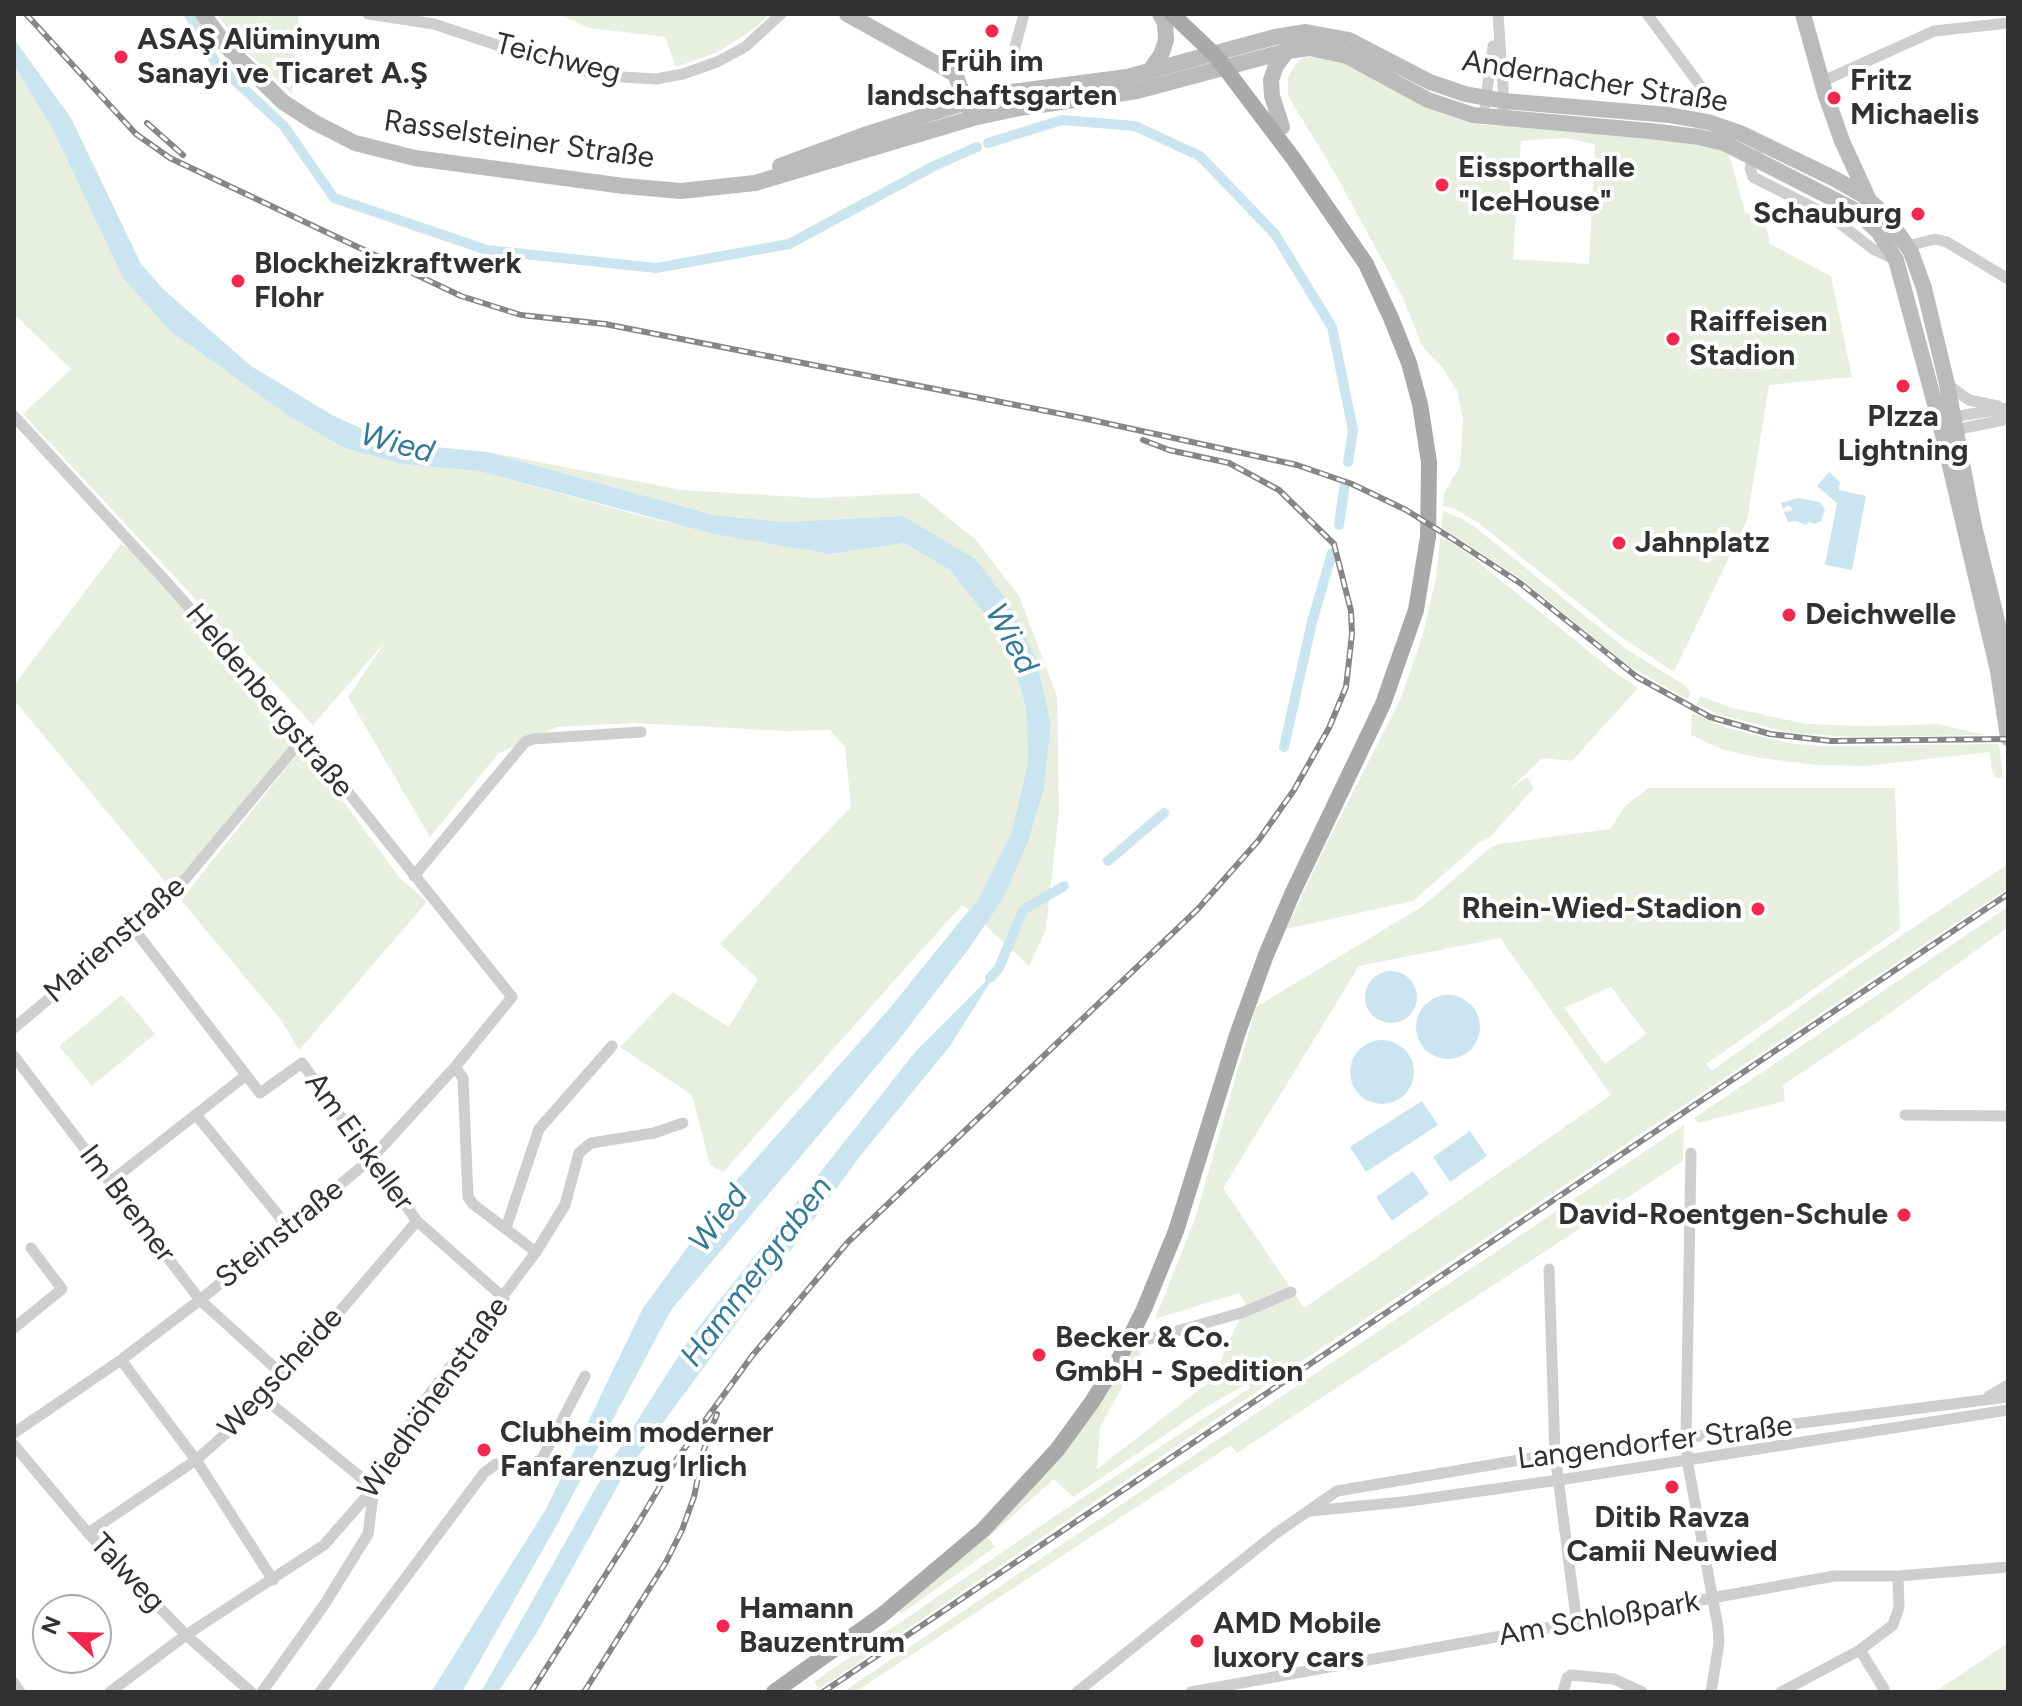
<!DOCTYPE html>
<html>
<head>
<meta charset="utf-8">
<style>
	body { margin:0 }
	#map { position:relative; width:2022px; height:1706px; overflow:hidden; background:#fff; font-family:Figtree,sans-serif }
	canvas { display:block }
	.frame { position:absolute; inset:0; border:16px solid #313131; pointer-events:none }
	.north { position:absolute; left:32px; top:1594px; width:80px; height:80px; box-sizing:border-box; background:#fff; border:2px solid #adadad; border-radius:50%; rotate:293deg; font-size:22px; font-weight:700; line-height:32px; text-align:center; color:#313131 }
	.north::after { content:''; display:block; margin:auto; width:28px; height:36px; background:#f3284e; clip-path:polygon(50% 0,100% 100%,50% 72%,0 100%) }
</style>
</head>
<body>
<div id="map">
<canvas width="2022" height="1706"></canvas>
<div class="frame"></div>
<div class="north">N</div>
</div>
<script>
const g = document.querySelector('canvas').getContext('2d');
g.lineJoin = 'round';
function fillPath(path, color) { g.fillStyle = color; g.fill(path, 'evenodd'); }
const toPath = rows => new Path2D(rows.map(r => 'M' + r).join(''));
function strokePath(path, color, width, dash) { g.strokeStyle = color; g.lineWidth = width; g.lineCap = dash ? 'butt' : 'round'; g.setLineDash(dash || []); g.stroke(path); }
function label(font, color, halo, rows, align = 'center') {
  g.font = font + ' Figtree,sans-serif'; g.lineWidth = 8; g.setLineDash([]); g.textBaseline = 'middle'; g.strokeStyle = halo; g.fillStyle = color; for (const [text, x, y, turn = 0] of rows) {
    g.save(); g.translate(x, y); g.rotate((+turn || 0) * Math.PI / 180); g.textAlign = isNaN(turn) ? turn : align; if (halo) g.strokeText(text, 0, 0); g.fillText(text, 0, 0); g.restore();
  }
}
fillPath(toPath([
	[217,14,299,14,292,94,241,46],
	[558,14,769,14,758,26,718,52,676,67,665,37,589,28],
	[1321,56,1346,61,1443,114,1483,125,1560,128,1647,137,1728,150,1745,212,1766,225,1770,244,1831,276,1852,377,1769,385,1747,520,1674,672,1617,634,1479,523,1455,509,1443,506,1444,493,1460,466,1463,419,1457,391,1443,368,1422,346,1404,300,1336,175,1288,96,1288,78,1295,65,1302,58],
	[1565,138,1595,144,1589,264,1513,259,1521,141],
	[14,65,53,130,123,278,169,330,287,415,344,448,403,464,478,471,656,520,831,554,904,543,950,570,1007,643,1026,708,1028,762,1012,831,979,898,969,910,962,905,723,1172,710,1165,692,1095,620,1047,673,992,729,1027,758,979,720,944,851,807,845,747,830,730,788,731,634,723,557,727,498,754,430,837,348,697,386,641,313,725,23,414,71,369,14,314],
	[488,452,681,490,818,498,918,493,977,541,1019,596,1057,696,1059,811,1046,929,1029,966,985,925,1003,899,1028,842,1044,789,1051,725,1037,661,1009,603,903,516,784,522,713,515],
	[1443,511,1463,519,1475,527,1626,649,1686,686,1690,693,1687,699,1627,665,1524,581,1441,527],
	[1440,538,1446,539,1467,553,1612,670,1638,688,1572,761,1542,758,1508,791,1527,777,1534,788,1489,838,1480,842,1413,901,1286,929,1326,845,1401,698,1423,634,1436,577],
	[121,544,134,552,296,738,172,890,14,700,14,685],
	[1700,696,1732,708,1807,724,1869,726,1938,724,1985,735,1856,737,1790,733,1717,714,1696,704],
	[1692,713,1727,728,1788,743,1824,746,1999,744,2003,777,1996,778,1992,771,1990,752,1866,766,1815,765,1760,758,1724,750,1691,735],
	[303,747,400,878,427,902,299,1050,281,1020,181,900],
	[1649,788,1895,788,1900,929,1706,1064,1712,1071,1852,969,2008,864,2008,888,1253,1394,819,1689,814,1682,1049,1520,1250,1388,1248,1383,1206,1407,1073,1497,1054,1479,988,1538,995,1547,901,1614,899,1610,985,1536,1134,1344,1146,1344,1100,1427,1097,1469,1212,1380,1246,1304,1239,1293,1155,1319,1194,1222,1256,1007,1423,906,1489,849,1498,844,1610,829,1626,805],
	[1500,938,1611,1095,1304,1308,1223,1188,1359,966],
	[1611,987,1646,1034,1605,1064,1564,1008],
	[2008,907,2008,927,1876,1023,1783,1085,1785,1101,1698,1123,1694,1118],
	[122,995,155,1034,92,1086,59,1046],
	[1684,1125,1683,1161,1237,1453,1231,1445,855,1692,843,1692],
	[2008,1643,2008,1692,1935,1692]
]), '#e9efde');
fillPath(toPath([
	[14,39,71,118,141,264,163,289,251,366,332,415,393,443,488,452,713,515,784,522,903,516,975,559,1009,603,1037,661,1051,725,1044,789,1028,842,1003,899,967,951,897,1042,671,1310,554,1530,462,1692,431,1692,546,1509,643,1308,736,1181,889,1009,979,898,1012,831,1028,762,1026,708,1007,643,950,570,904,543,831,554,714,534,478,471,403,464,344,448,287,415,169,330,123,278,53,130,14,65],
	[1829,472,1840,482,1839,490,1866,496,1852,570,1825,565,1837,503,1817,486],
	[1798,498,1820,502,1825,510,1821,521,1815,524,1808,522,1807,525,1795,521,1788,522,1784,512,1791,511,1792,508,1788,505,1783,509,1781,503],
	[999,968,950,1046,861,1155,622,1478,536,1634,498,1692,481,1692,607,1468,690,1338,915,1052],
	'1365 997a26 26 0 1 1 52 0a26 26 0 1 1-52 0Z',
	'1416 1027a32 32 0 1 1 64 0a32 32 0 1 1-64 0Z',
	'1350 1072a32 32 0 1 1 64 0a32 32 0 1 1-64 0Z',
	[1422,1101,1438,1125,1366,1172,1350,1147],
	[1470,1131,1487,1156,1450,1182,1433,1157],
	[1413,1171,1429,1194,1392,1221,1376,1197]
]), '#cae5f0');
strokePath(toPath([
	[189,14,215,62,284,126,334,198,487,250,656,268,789,244,934,166,977,147],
	[988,143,1062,120,1135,126,1200,156,1275,234,1332,327,1353,430,1348,462],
	[1339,525,1345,483],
	[1284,747,1312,622,1332,553],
	[1108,861,1164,813],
	[990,978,999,968,1023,910,1064,886]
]), '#cae5f0', 10);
strokePath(toPath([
	[368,14,434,24,542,60,605,76,656,79,683,74,717,62,745,47,781,14],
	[1498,14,1503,87,1503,119],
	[1647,14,1711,100],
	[1014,51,1024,14],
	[1821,82,1934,31,2008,23],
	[1485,105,1493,46],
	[1757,155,1750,168,1753,177,1830,216,1873,249,1896,260],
	[1901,243,1908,246,1935,239,1947,242,2008,279],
	[1947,384,1969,400,1998,406],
	[14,416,163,578,304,737,512,997,455,1067,371,1159,200,1300,121,1360,14,1433],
	[1947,418,2008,408],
	[1950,431,2008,419],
	[414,876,525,742,533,739,641,732],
	[133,928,260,1093,302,1063,417,1221,504,1298],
	[14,1028,171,896,304,737],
	[14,1056,200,1300,284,1376],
	[455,1067,463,1078,468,1197,473,1204,536,1252],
	[1905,1115,2008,1116],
	[197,1116,288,1227],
	[1691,1153,1686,1438,1688,1465,1718,1627,1719,1643,1711,1692],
	[111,1181,245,1076],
	[506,1228,539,1129,612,1046],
	[1549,1269,1555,1454,1577,1625],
	[14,1328,62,1289,31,1248],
	[1132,1333,1149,1339,1244,1312,1291,1292],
	[121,1360,196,1460,273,1580],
	[1988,1397,2008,1385],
	[14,1445,88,1533,186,1635,251,1692],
	[1310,1511,1402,1502,1559,1480,2008,1410],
	[88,1533,196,1460,265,1399,417,1221],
	[1860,1650,1884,1689],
	[14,1683,20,1692],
	[110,1692,186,1635,324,1545,374,1488,420,1407,536,1252,565,1205,579,1153,591,1143,654,1133,683,1123],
	[262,1692,324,1605,368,1534,374,1488,265,1399],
	[320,1692,484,1473,496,1464,529,1465,542,1459,585,1376],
	[1077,1692,1275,1534,1337,1491,1555,1454,2008,1397],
	[1191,1692,1834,1576,1898,1576,2008,1567],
	[1563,1692,1567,1678,1571,1675,1614,1679,1642,1692],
	[1781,1692,1860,1650,1893,1625,1899,1607,1898,1576]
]), '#cecece', 11);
strokePath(toPath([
	[203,14,227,47,283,102,314,122,355,143,415,158,624,186,681,191,755,183,973,118,1020,108,1137,91,1287,51,1310,48,1347,56,1428,100,1473,115,1650,131,1699,137,1724,143,1853,209,1878,231,1896,260,1939,419,1998,671,2008,738],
	[847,14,955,74,969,109],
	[1803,14,1825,93,1842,141,1869,200],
	[1148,73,1161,55,1166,40,1165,23,1160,14],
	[1282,127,1272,96,1271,80,1276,66,1287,51],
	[780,166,867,134,989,95,1127,77,1275,37,1306,32,1349,40,1430,82,1465,94,1504,101,1669,115,1708,122,1740,133,1835,179,1863,195,1887,217,1911,252,1924,288,1947,384,1974,526,2008,666]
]), '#bbb', 16);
strokePath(toPath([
	[774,1692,882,1615,983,1530,1057,1450,1092,1402,1120,1357,1144,1309,1176,1231,1237,1035,1266,955,1293,892,1383,704,1416,610,1428,537,1429,462,1420,404,1409,363,1391,318,1366,264,1293,158,1215,55,1172,14]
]), '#a9a9a9', 16);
const rail = toPath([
	[26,14,136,134,170,158,461,296,521,315,605,324,1087,419,1297,465,1352,484,1406,510,1448,536,1520,583,1637,677,1710,717,1770,734,1831,741,2008,739],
	[147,123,183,155],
	[531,1692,637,1525,674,1463,752,1356,848,1242,1197,910,1258,841,1294,790,1329,728,1346,687,1352,634,1351,611,1334,544,1279,490,1229,463,1169,450,1143,440],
	[584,1692,666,1562,682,1530,694,1497,703,1452,717,1414],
	[823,1692,2008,894]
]);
strokePath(rail, '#868686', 6);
strokePath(rail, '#fff', 3, [9]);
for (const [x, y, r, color] of [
	[992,31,8,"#f3284e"],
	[121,57,8,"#f3284e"],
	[1834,98,8,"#f3284e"],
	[1442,185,8,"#f3284e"],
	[1918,214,8,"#f3284e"],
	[238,281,8,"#f3284e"],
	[1673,339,8,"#f3284e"],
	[1903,386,8,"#f3284e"],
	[1619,543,8,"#f3284e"],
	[1789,615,8,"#f3284e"],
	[1758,909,8,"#f3284e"],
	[1904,1215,8,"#f3284e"],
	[1039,1355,8,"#f3284e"],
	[484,1450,8,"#f3284e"],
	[1672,1487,8,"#f3284e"],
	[723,1626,8,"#f3284e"],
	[1197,1641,8,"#f3284e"]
]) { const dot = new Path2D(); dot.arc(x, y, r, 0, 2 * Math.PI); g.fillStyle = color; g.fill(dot); strokePath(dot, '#fff', 3); }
label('bold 30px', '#313131', '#fff', [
	["ASAŞ Alüminyum",137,40],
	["Sanayi ve Ticaret A.Ş",137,74],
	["Früh im",992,62,"center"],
	["landschaftsgarten",992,96,"center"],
	["Fritz",1850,81],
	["Michaelis",1850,115],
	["Eissporthalle",1458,168],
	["\"IceHouse\"",1458,202],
	["Schauburg",1902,214,"right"],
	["Blockheizkraftwerk",254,264],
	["Flohr",254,298],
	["Raiffeisen",1689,322],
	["Stadion",1689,356],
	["PIzza",1903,417,"center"],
	["Lightning",1903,451,"center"],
	["Jahnplatz",1635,543],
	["Deichwelle",1805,615],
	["Rhein-Wied-Stadion",1742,909,"right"],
	["David-Roentgen-Schule",1888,1215,"right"],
	["Becker & Co.",1055,1338],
	["GmbH - Spedition",1055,1372],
	["Clubheim moderner",500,1433],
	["Fanfarenzug Irlich",500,1467],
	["Ditib Ravza",1672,1518,"center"],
	["Camii Neuwied",1672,1552,"center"],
	["Hamann",739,1609],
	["Bauzentrum",739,1643],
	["AMD Mobile",1213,1624],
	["luxory cars",1213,1658]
], 'left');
label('30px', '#313131', '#fff', [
	["Teichweg",558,59,14],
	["Andernacher Straße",1595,82,9],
	["Rasselsteiner Straße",519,140,8],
	["Heldenbergstraße",269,701,50],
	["Marienstraße",115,940,-41],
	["Am Eiskeller",359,1142,54],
	["Im Bremer",127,1204,53],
	["Steinstraße",280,1234,-39],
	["Wegscheide",281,1373,-47],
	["Wiedhöhenstraße",434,1398,-55],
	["Langendorfer Straße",1655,1443,-7],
	["Talweg",127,1573,47],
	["Am Schloßpark",1599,1619,-10]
]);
label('italic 32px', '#357a94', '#fff', [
	["Wied",397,444,15],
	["Wied",1011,639,61],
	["Wied",719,1219,-53],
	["Hammergraben",757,1272,-53]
]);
</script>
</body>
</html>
